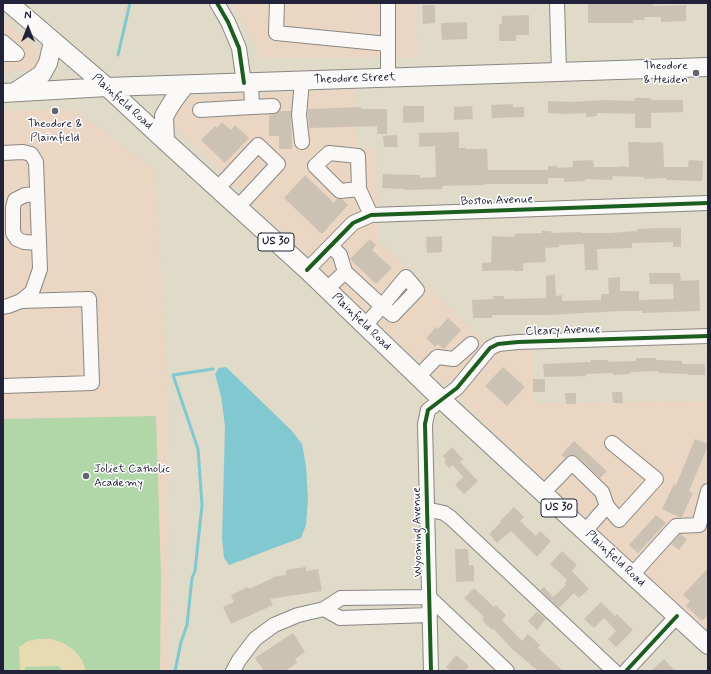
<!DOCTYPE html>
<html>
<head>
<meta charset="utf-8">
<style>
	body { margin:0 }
	#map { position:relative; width:711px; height:674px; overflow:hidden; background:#e0dac8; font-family:Mynerve,sans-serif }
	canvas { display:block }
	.frame { position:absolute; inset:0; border:4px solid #22223b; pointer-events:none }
	.north { position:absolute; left:8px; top:8px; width:40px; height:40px; -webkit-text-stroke:3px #fff; paint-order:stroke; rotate:0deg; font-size:11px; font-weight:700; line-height:16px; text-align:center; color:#22223b }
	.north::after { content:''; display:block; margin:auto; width:14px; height:18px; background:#22223b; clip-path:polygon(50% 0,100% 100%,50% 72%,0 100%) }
</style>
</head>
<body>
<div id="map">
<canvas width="711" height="674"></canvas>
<div class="frame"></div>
<div class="north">N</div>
</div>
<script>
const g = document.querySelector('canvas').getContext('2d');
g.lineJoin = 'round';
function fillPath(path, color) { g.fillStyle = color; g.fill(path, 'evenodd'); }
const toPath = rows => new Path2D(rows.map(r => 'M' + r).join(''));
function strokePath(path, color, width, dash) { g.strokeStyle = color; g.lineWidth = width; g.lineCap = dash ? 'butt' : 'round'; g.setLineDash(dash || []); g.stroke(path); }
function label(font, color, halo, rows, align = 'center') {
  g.font = font + ' Mynerve,sans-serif'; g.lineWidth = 3; g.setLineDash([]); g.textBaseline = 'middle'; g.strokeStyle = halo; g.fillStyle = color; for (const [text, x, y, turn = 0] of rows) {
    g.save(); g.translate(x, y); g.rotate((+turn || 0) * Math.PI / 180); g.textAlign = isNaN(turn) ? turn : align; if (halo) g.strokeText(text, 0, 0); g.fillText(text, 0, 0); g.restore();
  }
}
fillPath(toPath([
	[232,3,416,3,417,57,258,57,256,45],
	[3,19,60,69,3,72],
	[355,90,357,149,376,149,378,241,485,341,533,347,533,403,708,401,708,635,484,423,445,384,387,332,264,214,167,118,166,97],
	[73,109,155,169,168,401,169,671,3,671,3,111]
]), '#ebd6c4');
fillPath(toPath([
	[156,416,161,577,160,671,3,671,3,419]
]), '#b1d7a9');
fillPath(toPath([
	[38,639,51,639,63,643,74,650,82,660,86,671,61,671,61,668,58,666,25,667,25,671,20,671,19,647,28,641]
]), '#e8dab1');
fillPath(toPath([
	[226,367,292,431,302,444,306,466,308,499,306,525,301,538,271,549,248,558,229,565,224,558,222,539,225,426,221,396,215,374,219,368]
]), '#82c8d1');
strokePath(toPath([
	[118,55,130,3],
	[175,671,181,642,187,625,192,578,195,571,202,505,198,449,173,375,213,369]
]), '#82c8d1', 3);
fillPath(toPath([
	[588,3,653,3,653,6,686,5,686,21,661,22,661,17,644,17,645,20,633,20,633,23,588,23],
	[422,5,435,5,435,23,423,24],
	[529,15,529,35,516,35,516,41,499,41,499,24,502,24,502,16],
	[467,22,467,39,442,40,441,23],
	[634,98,651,98,651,100,683,100,683,112,651,113,651,128,635,128,635,114,597,113,597,116,586,117,586,113,565,114,548,113,548,101,574,102,603,100,635,101],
	[513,104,513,107,524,107,524,117,492,118,491,105],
	[403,106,424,106,424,122,403,123],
	[472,106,473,119,454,120,454,107],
	[361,107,361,109,387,109,387,134,377,134,377,126,309,128,308,109],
	[279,111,291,111,292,149,279,149,279,136,269,136,269,115,277,113],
	[222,122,231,130,235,125,249,138,225,163,201,140,215,126,217,128],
	[459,132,459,148,466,148,466,149,487,149,488,170,548,170,548,166,557,166,557,168,573,167,573,161,593,160,594,167,621,167,621,166,629,167,628,142,641,142,641,143,663,142,664,167,688,167,689,160,703,161,702,181,666,180,666,178,644,179,644,177,613,176,612,180,585,179,585,181,564,182,564,178,548,178,548,184,485,184,485,185,442,186,443,189,404,190,404,189,382,188,383,174,420,175,420,178,436,177,435,146,419,147,419,133],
	[397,135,398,147,384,147,383,136],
	[305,175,334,203,337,199,342,199,348,205,322,234,284,198],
	[658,228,681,228,681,247,673,247,673,242,632,243,632,248,597,249,598,270,585,270,584,244,559,245,559,247,545,248,546,262,523,263,523,271,514,271,514,270,482,271,482,263,491,262,492,236,515,237,514,234,542,233,542,231,551,231,551,233,581,232,581,233,610,233,637,231,637,229],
	[442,236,442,252,427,253,426,237],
	[370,239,376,245,372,250,392,268,376,284,350,259],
	[649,273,680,273,681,281,699,280,700,311,642,313,642,311,619,311,549,315,492,315,492,318,473,318,472,300,493,299,493,296,504,296,504,299,546,298,546,276,555,275,556,296,562,295,562,301,601,300,601,294,609,294,608,278,620,277,620,291,639,291,639,300,674,299,673,284,650,284],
	[448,318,461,330,444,349,438,344,435,347,426,338,436,327,438,329],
	[636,358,656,358,656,360,682,361,682,364,705,364,705,375,688,375,688,374,659,373,659,371,631,372,631,374,613,375,613,373,586,374,586,376,544,377,543,364,591,362,591,360,608,360,608,362,636,361],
	[503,367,525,387,507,406,485,386],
	[533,379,545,379,545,392,533,392],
	[612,392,622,392,623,403,613,403],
	[565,393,576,393,576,404,566,404],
	[695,439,708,444,708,446,689,491,693,493,682,517,679,517,662,509,674,484,676,485],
	[574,441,607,471,600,478,578,457,574,455,570,455,565,458,561,455],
	[452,447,463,459,460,462,478,481,464,494,455,485,463,477,453,465,449,468,444,462,446,460,443,456],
	[514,507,524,517,520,521,536,536,540,531,551,541,537,557,511,531,497,543,489,534,501,522,500,521],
	[656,515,666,523,638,553,629,545],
	[680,534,687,539,679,550,671,544],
	[455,549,468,549,469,565,474,565,474,581,456,582],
	[562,551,577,565,572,571,589,589,579,598,574,593,559,608,540,590,544,587,553,597,566,585,565,583,567,580,550,564],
	[306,567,306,571,318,569,322,591,270,599,273,605,231,624,223,607,234,602,231,595,248,587,249,589,273,578,273,577,286,575,286,570],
	[708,568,708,615,702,621,686,606,690,601,683,595],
	[474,588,494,607,496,605,506,615,502,620,522,641,528,634,540,645,538,648,563,671,538,671,511,648,493,628,492,630,482,620,484,617,464,598],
	[601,602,615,616,617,614,633,630,616,647,608,639,616,631,604,618,594,628,584,619],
	[537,611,546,619,537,630,528,621],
	[293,633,305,652,295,659,297,663,285,671,264,671,255,658],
	[456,655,469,666,465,671,451,671,446,667],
	[664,659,675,671,651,671]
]), '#ccc2b3');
const minor = toPath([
	[217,3,228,22,239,48,244,83],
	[277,3,276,33,388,44],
	[557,3,559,72],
	[3,42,17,54,3,54],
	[388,78,388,3],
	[251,82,252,107,273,106],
	[200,110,252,107],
	[302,142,299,115,302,81],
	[3,153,23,152,31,154,36,162,40,269,32,292,21,301],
	[217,189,258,145,278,164,238,207],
	[359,189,340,191,315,166,329,153,358,156,359,189,371,215],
	[37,194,25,195,15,200,13,207,13,233,17,239,24,242,39,243],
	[331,246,340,255,345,272],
	[307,270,353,223,371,215,708,203],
	[327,289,345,272,382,306,393,315,417,290,406,277,382,306,365,326],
	[3,307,8,306,21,301,89,299,92,383,3,386],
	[418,377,437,357,454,359,471,344],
	[543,493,572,463,602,492,607,506],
	[427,512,435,511,444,513,451,518,614,671],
	[585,531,607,506,619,520,656,479,612,443],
	[632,575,676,526,699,525,708,491],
	[324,609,340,618,430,615],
	[233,671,239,660,255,639,274,625,298,615,324,609,341,598,429,597,507,671],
	[431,671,425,424,428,410,457,388,490,348,498,344,518,342,708,336],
	[626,671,677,616]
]);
const major = toPath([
	[9,3,107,87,165,141,307,270,441,399,708,645],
	[15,92,42,74,48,63,53,42],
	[3,93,107,87,708,67],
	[165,141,164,116,173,101,185,85]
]);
strokePath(minor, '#8a8782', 16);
strokePath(major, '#8a8782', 20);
strokePath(minor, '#faf9f7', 14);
strokePath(major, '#faf9f7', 18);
strokePath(toPath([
	[217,3,228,22,239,48,244,83],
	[307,270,353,223,371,215,708,203],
	[431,671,425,424,428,410,457,388,490,348,498,344,518,342,708,336],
	[626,671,677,616]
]), '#1b5e20', 4);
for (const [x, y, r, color] of [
	[696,73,4,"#64626c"],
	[55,111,4,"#64626c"],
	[86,476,4,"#64626c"]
]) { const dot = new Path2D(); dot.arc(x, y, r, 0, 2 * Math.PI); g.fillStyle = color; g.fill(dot); strokePath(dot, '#fff', 1.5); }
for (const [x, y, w] of [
	[276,242,36],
	[559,508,36]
]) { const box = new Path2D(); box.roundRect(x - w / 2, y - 9, w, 18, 3); g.fillStyle = '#fff'; g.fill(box); strokePath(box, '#22223b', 1); }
label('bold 11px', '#22223b', null, [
	["US 30",276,242],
	["US 30",559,508]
]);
label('12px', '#22223b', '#fff', [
	["Theodore",688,66],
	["& Heiden",688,80],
	["Theodore &",55,124,"center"],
	["Plainfield",55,138,"center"],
	["Joliet Catholic",94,469,"left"],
	["Academy",94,483,"left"]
], 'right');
label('12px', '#22223b', '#fff', [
	["Theodore Street",355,79,-2],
	["Plainfield Road",122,102,42],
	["Boston Avenue",497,201,-2],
	["Plainfield Road",361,322,44],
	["Cleary Avenue",563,331,-2],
	["Wyoming Avenue",418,532,-91],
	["Plainfield Road",615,559,43]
]);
</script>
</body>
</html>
